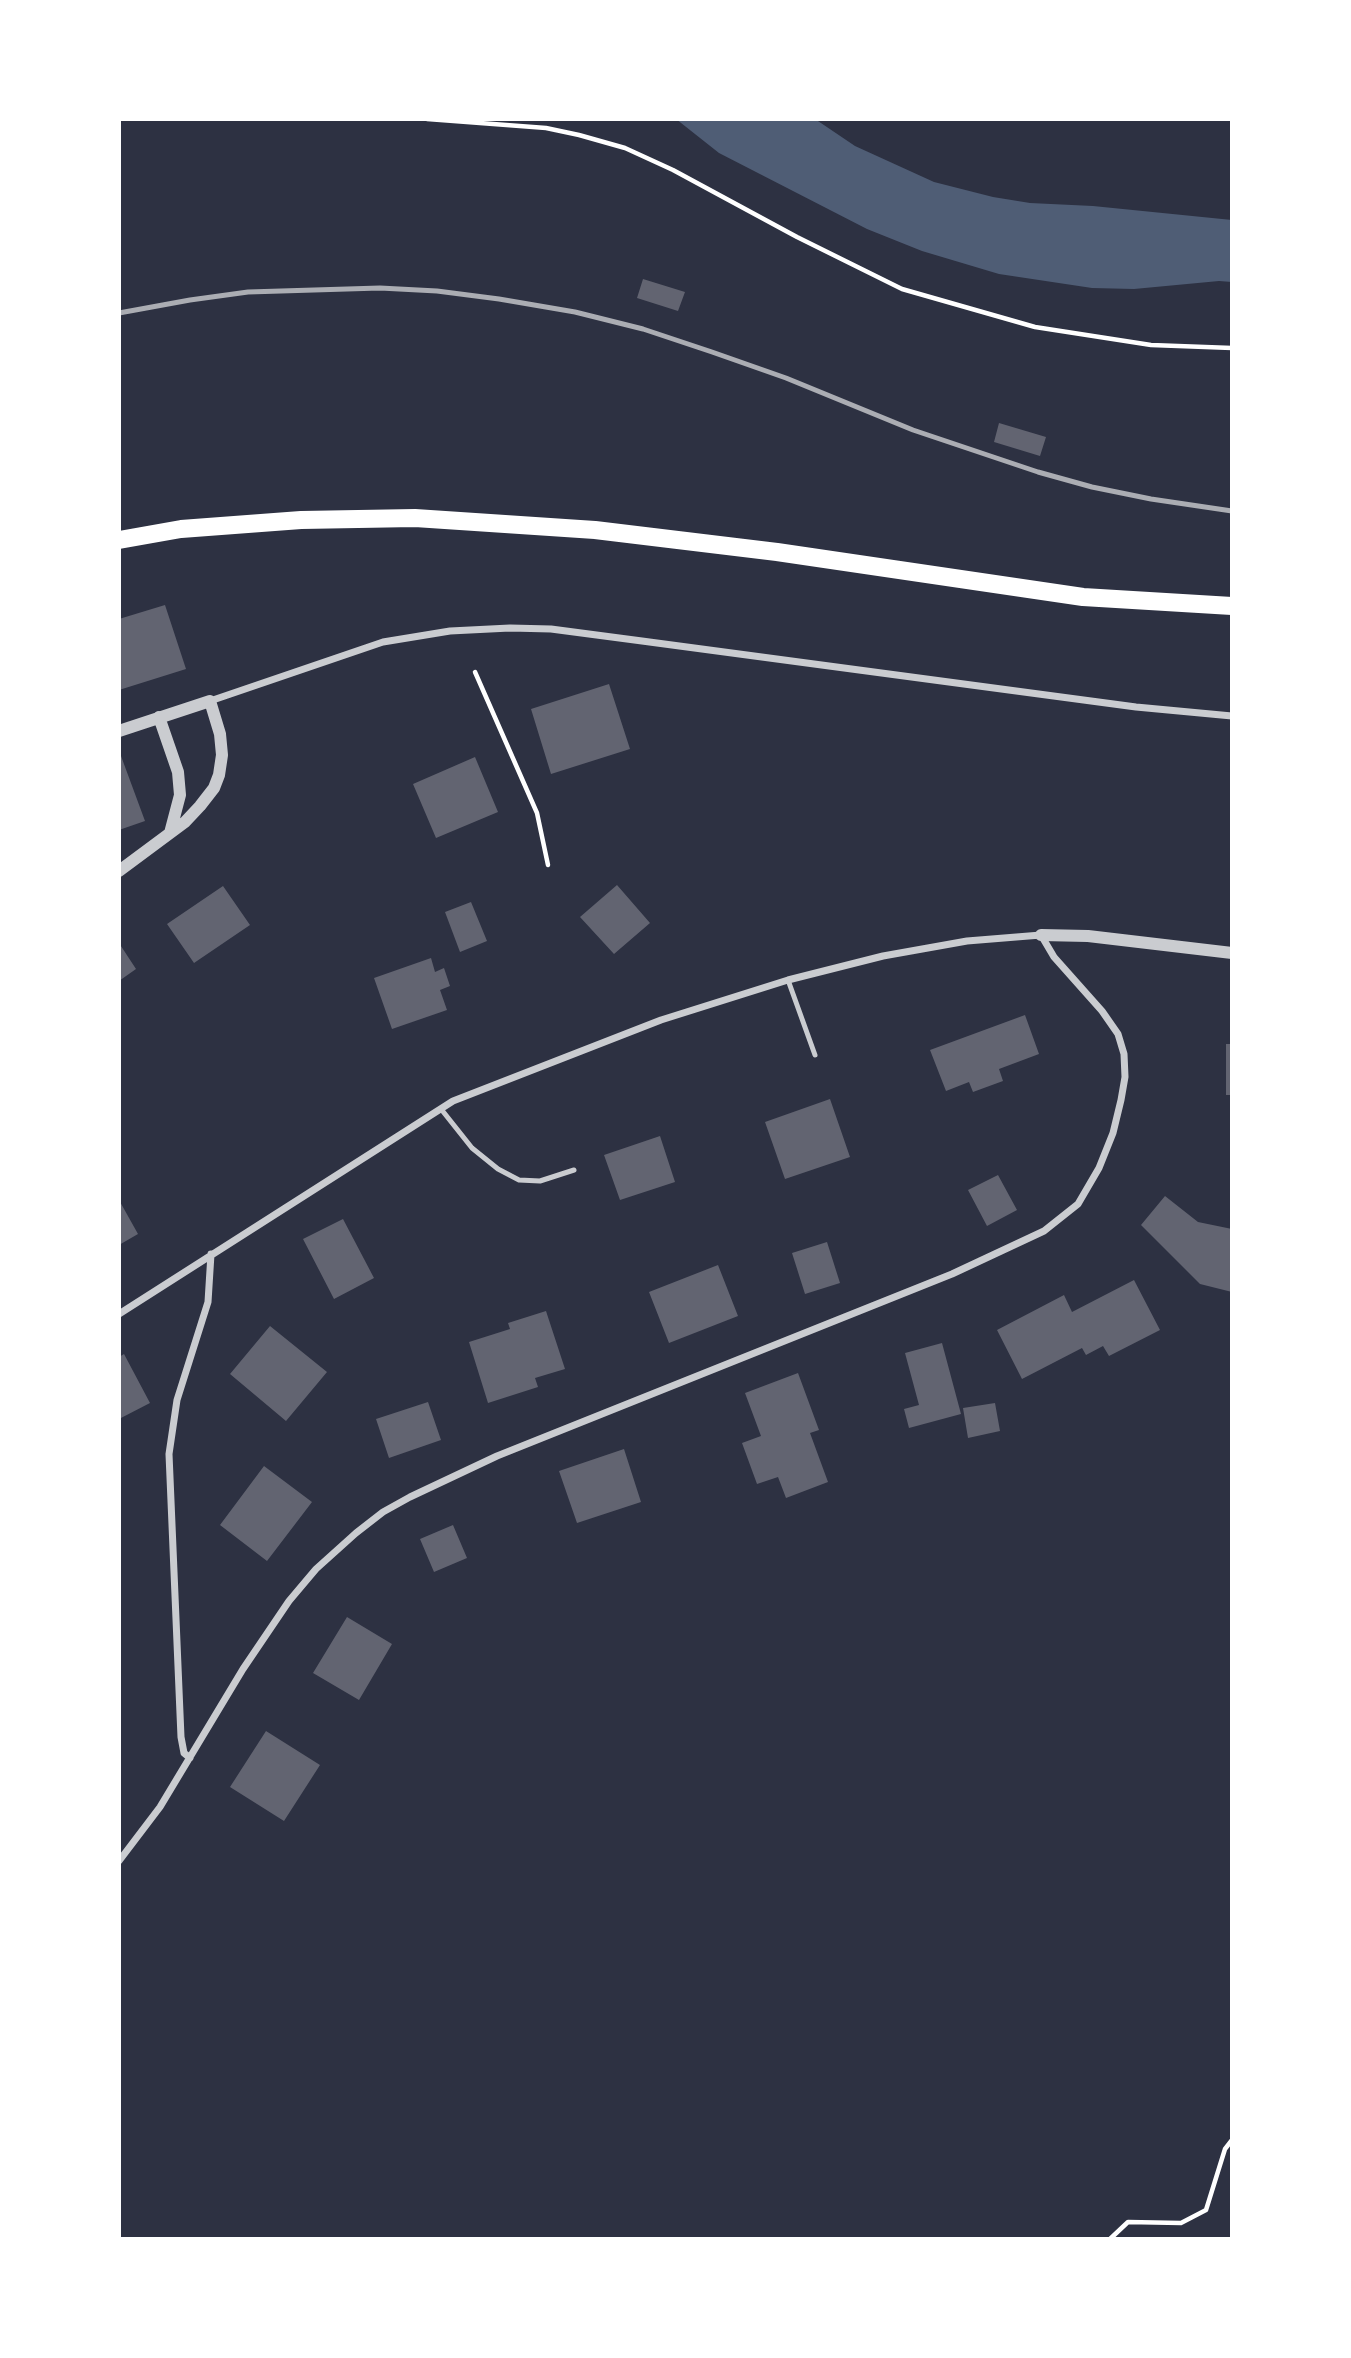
<!DOCTYPE html>
<html>
<head>
<meta charset="utf-8">
<style>
	body { margin:0 }
	#map { position:relative; width:1351px; height:2358px; overflow:hidden; background:#2d3142; font-family:"Golos Text",sans-serif }
	canvas { display:block }
	.frame { position:absolute; inset:0; border:121px solid #fff; pointer-events:none }
</style>
</head>
<body>
<div id="map">
<canvas width="1351" height="2358"></canvas>
<div class="frame"></div>
</div>
<script>
const g = document.querySelector('canvas').getContext('2d');
g.lineJoin = 'round';
function fillPath(path, color) { g.fillStyle = color; g.fill(path, 'evenodd'); }
const toPath = rows => new Path2D(rows.map(r => 'M' + r).join(''));
function strokePath(path, color, width, dash) { g.strokeStyle = color; g.lineWidth = width; g.lineCap = dash ? 'butt' : 'round'; g.setLineDash(dash || []); g.stroke(path); }
fillPath(toPath([
	[676,119,815,119,855,146,934,182,993,197,1030,203,1093,206,1232,220,1232,282,1219,281,1134,289,1092,288,999,274,922,251,867,229,719,153]
]), '#4f5d75');
fillPath(toPath([
	[643,279,685,292,678,311,637,298],
	[999,423,1046,437,1040,456,994,442],
	[165,605,186,669,119,690,119,619],
	[609,684,630,749,551,774,531,709],
	[121,756,145,821,119,830,119,757],
	[475,757,498,812,436,838,413,784],
	[617,885,650,923,614,954,580,917],
	[223,886,250,925,194,963,167,924],
	[471,902,487,941,460,952,445,912],
	[119,943,136,969,119,981],
	[431,958,435,972,444,968,450,986,440,990,447,1010,392,1029,374,978],
	[1025,1015,1039,1054,999,1069,1003,1081,973,1092,969,1082,946,1091,930,1050],
	[1226,1044,1232,1044,1232,1095,1226,1095],
	[830,1099,850,1157,785,1179,765,1122],
	[660,1136,675,1182,620,1200,604,1155],
	[998,1175,1017,1210,987,1226,968,1190],
	[1165,1196,1198,1222,1232,1229,1232,1292,1200,1284,1141,1225],
	[119,1200,138,1234,119,1245],
	[343,1219,374,1278,334,1299,303,1239],
	[827,1242,840,1283,805,1294,792,1253],
	[718,1265,738,1316,669,1343,649,1292],
	[1134,1280,1160,1330,1109,1356,1103,1346,1086,1355,1082,1348,1022,1379,997,1330,1064,1295,1072,1312],
	[546,1311,565,1369,535,1378,538,1387,488,1403,469,1342,510,1329,508,1323],
	[270,1326,327,1372,286,1421,230,1374],
	[942,1343,961,1414,909,1428,904,1409,919,1405,905,1353],
	[124,1354,150,1403,119,1419,119,1357],
	[798,1373,819,1430,810,1433,828,1482,786,1498,778,1477,757,1484,742,1443,761,1436,745,1393],
	[428,1402,441,1440,389,1458,376,1419],
	[995,1403,1000,1431,968,1438,963,1408],
	[624,1449,641,1502,577,1523,559,1471],
	[264,1466,312,1502,267,1561,220,1525],
	[453,1525,467,1558,434,1572,420,1539],
	[347,1617,392,1644,359,1700,313,1673],
	[266,1731,320,1765,284,1821,230,1787]
]), '#626471');
strokePath(toPath([
	[427,119,546,128,579,135,625,148,673,170,797,237,902,289,1035,327,1151,345,1232,348],
	[475,672,537,813,548,865],
	[1110,2239,1128,2222,1181,2223,1206,2210,1225,2149,1232,2140]
]), '#fff', 4.5);
strokePath(toPath([
	[788,980,815,1055],
	[441,1109,472,1148,498,1169,519,1180,540,1181,574,1170]
]), '#caccd0', 5);
strokePath(toPath([
	[210,701,383,642,450,631,510,628,551,629,642,641,1136,707,1232,716],
	[119,1314,453,1101,661,1020,788,980,883,956,967,941,1041,935,1054,957,1102,1011,1118,1034,1124,1054,1125,1077,1121,1100,1113,1133,1099,1168,1078,1204,1044,1231,952,1274,497,1456,410,1497,383,1512,356,1533,316,1569,289,1601,243,1669,160,1807,119,1861],
	[190,1758,184,1753,181,1737,169,1454,177,1400,208,1302,211,1254]
]), '#caccd0', 7);
strokePath(toPath([
	[159,717,178,772,180,795,170,833],
	[119,731,210,701,220,734,222,755,219,775,214,788,200,806,185,822,119,871],
	[1041,935,1088,936,1232,953]
]), '#caccd0', 12);
strokePath(toPath([
	[119,540,181,529,301,520,415,518,595,530,777,552,1083,597,1232,606]
]), '#fff', 18);
strokePath(toPath([
	[119,313,190,300,248,292,380,288,437,291,499,299,575,312,643,329,712,352,786,378,913,430,1038,472,1092,487,1151,499,1232,511]
]), '#abadb3', 5);
</script>
</body>
</html>
